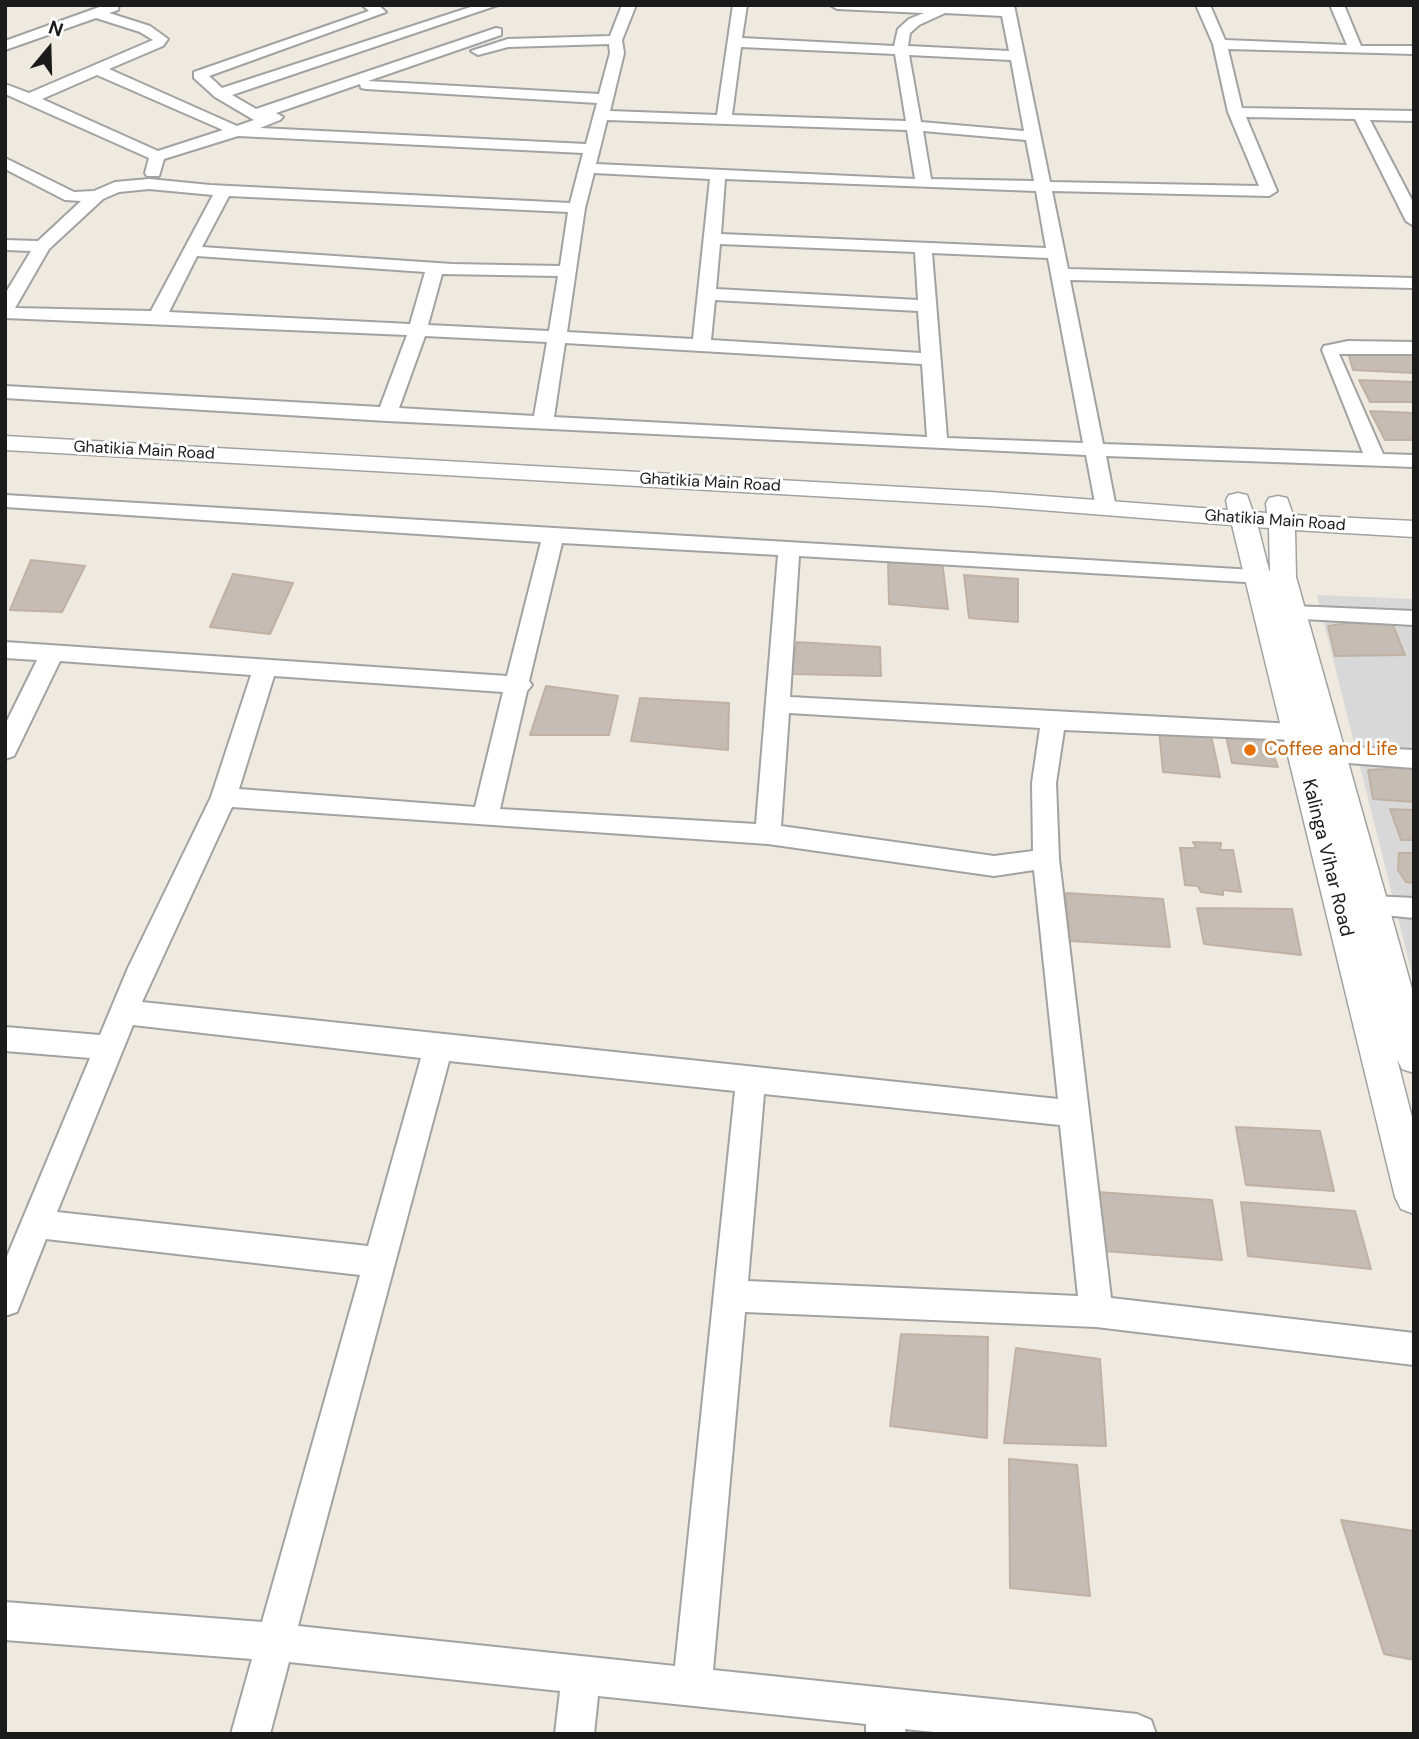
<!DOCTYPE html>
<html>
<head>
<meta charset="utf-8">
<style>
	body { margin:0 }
	#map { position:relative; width:1419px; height:1739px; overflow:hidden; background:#eeeae0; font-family:"DM Sans",sans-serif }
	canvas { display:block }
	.frame { position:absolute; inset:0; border:7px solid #1b1b1b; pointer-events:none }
	.north { position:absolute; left:14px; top:14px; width:70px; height:70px; -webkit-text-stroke:5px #fff; paint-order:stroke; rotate:19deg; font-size:19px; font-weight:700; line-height:28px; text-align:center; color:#1b1b1b }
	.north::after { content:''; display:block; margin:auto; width:24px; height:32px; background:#1b1b1b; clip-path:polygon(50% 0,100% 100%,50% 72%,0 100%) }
</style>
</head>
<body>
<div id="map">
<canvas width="1419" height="1739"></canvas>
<div class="frame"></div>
<div class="north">N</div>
</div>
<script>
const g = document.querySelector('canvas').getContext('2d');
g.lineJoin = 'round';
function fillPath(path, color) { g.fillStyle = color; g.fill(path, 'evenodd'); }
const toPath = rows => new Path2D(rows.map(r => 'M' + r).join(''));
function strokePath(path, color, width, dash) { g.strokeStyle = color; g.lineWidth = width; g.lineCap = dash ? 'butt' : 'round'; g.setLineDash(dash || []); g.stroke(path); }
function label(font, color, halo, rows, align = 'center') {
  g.font = font + ' "DM Sans",sans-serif'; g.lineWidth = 6; g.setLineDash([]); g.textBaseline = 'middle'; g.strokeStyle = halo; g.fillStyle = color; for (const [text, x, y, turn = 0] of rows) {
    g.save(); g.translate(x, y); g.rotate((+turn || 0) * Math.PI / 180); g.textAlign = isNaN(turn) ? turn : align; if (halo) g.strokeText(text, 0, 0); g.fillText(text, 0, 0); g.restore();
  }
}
fillPath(toPath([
	[1317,595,1414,599,1414,982]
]), '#d9d8d8');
const building = toPath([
	[1347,349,1414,351,1414,373,1353,370,1347,349],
	[1359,380,1414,382,1414,402,1370,402,1359,380],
	[1370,411,1414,413,1414,440,1385,440,1370,411],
	[888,558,942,560,948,609,889,604,888,558],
	[31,560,85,566,62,612,10,610,31,560],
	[233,574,293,583,270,634,210,627,233,574],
	[964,575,1018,579,1018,622,969,618,964,575],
	[1354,622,1393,625,1405,655,1335,656,1328,626,1354,622],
	[797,642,880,647,881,676,791,674,797,642],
	[546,686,618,696,609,735,530,735,546,686],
	[640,698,729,703,728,750,631,741,640,698],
	[1159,730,1211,735,1220,777,1163,772,1159,730],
	[1226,736,1266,736,1278,767,1232,763,1226,736],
	[1386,765,1414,769,1414,802,1373,799,1368,770,1385,769,1386,765],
	[1390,809,1414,810,1414,840,1401,840,1390,809],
	[1193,842,1221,843,1220,850,1233,850,1241,892,1223,890,1223,895,1201,892,1198,886,1185,885,1180,848,1196,848,1193,842],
	[1399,853,1414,853,1414,883,1406,882,1398,870,1399,853],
	[1065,893,1163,899,1170,947,1070,941,1065,893],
	[1197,908,1292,909,1301,955,1204,944,1197,908],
	[1236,1127,1320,1131,1334,1191,1246,1185,1236,1127],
	[1097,1192,1212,1200,1222,1260,1104,1251,1097,1192],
	[1241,1202,1355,1211,1371,1269,1248,1256,1241,1202],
	[901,1334,988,1337,987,1438,890,1426,901,1334],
	[1016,1348,1100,1359,1106,1446,1004,1443,1016,1348],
	[1009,1459,1077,1465,1090,1596,1010,1588,1009,1459],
	[1341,1520,1414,1531,1414,1660,1384,1654,1341,1520]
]);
fillPath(building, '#c5bcb3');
strokePath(building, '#c0b1a2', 2);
const minor = toPath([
	[105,5,119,5,118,10,109,13,150,26,168,39,163,46,109,69,237,126,254,120,215,97,194,78,194,72,369,11,362,5,378,5,386,12,209,76,222,88,477,5,498,5,232,95,256,109,496,28,501,29,501,35,368,81,599,94,610,53,609,44,508,47,478,55,471,51,508,39,610,36,622,5,636,5,622,40,624,53,610,111,717,115,733,5,747,5,742,38,894,46,898,29,909,19,924,13,837,9,830,5,1014,5,1050,182,1259,186,1228,112,1213,44,1196,5,1210,5,1225,40,1347,45,1330,5,1344,5,1361,46,1414,46,1414,54,1228,49,1242,108,1414,111,1414,121,1370,120,1414,204,1414,226,1406,221,1355,119,1246,117,1277,191,1269,196,1052,191,1068,269,1414,278,1414,288,1070,280,1103,444,1363,453,1322,350,1324,346,1348,341,1414,342,1414,354,1339,354,1383,454,1414,455,1414,467,1106,456,1116,508,1106,514,1096,508,1086,455,387,421,5,398,5,386,380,407,407,335,5,318,5,294,31,251,5,250,5,240,38,241,81,201,65,200,5,169,5,158,74,192,94,191,115,182,149,179,210,185,570,203,583,153,238,136,164,159,159,176,147,176,145,173,149,158,5,94,5,84,29,93,153,40,140,32,96,18,5,50,5,41,105,5],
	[945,13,1002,16,1009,51,908,46,910,33,919,25,945,13],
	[741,47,895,54,906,121,732,115,741,47],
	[909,55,1011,60,1024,131,921,122,909,55],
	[97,75,223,130,158,151,42,99,97,75],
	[360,84,361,88,366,89,597,103,586,144,260,128,280,120,283,117,276,113,360,84],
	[607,120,907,130,915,179,596,164,607,120],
	[923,131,1026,140,1034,181,931,179,923,131],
	[594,173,710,179,693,339,567,332,585,208,594,173],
	[725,179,1036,191,1046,248,721,234,725,179],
	[149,189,213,195,151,311,15,308,49,249,103,199,119,192,149,189],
	[229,196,568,212,560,266,452,264,202,247,229,196],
	[720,244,915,252,918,300,716,289,720,244],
	[932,253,1048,258,1083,443,947,438,932,253],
	[197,256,425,272,410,324,169,312,197,256],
	[442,274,558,276,549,331,428,325,442,274],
	[715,300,918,311,921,353,711,340,715,300],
	[425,336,547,342,534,416,399,408,425,336],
	[565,343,922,364,927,437,554,417,565,343],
	[5,495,1287,572,1290,577,1287,582,1279,584,799,556,790,697,1295,724,1304,726,1307,732,1304,738,1295,740,1064,730,1056,783,1059,859,1111,1298,1414,1333,1414,1365,1096,1327,745,1312,713,1670,1137,1714,1151,1720,1156,1734,953,1734,905,1729,906,1734,866,1734,866,1724,598,1696,594,1734,555,1734,560,1691,289,1662,270,1734,231,1734,252,1659,5,1640,5,1602,262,1622,360,1275,46,1239,17,1312,5,1316,5,1261,90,1058,5,1051,5,1027,100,1035,128,968,211,797,251,675,60,661,17,750,14,756,5,759,5,725,37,660,5,658,5,642,507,676,541,542,5,507,5,495],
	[562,543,778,555,756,824,500,809,527,691,532,685,529,681,562,543],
	[274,676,503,692,475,807,239,789,274,676],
	[789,713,1040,728,1032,783,1033,851,994,856,781,826,789,713],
	[232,807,768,844,994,876,1034,870,1058,1099,142,1002,232,807],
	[133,1025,421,1058,368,1246,57,1212,133,1025],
	[449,1061,735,1091,675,1666,298,1626,449,1061],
	[764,1094,1060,1125,1078,1296,748,1281,764,1094],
	[1293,606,1414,611,1414,625,1285,618,1282,613,1285,608,1293,606],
	[1331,746,1414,750,1414,768,1322,761,1319,755,1322,749,1331,746],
	[1372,896,1414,898,1414,918,1363,913,1359,906,1363,899,1372,896]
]);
const tertiary = toPath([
	[5,436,990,492,1228,510,1226,500,1229,495,1238,493,1247,495,1253,512,1267,513,1266,503,1269,498,1278,496,1287,498,1293,515,1414,521,1414,537,1295,530,1296,577,1414,996,1414,1073,1402,1069,1397,1059,1414,1125,1414,1214,1401,1209,1395,1197,1232,525,990,506,5,450,5,436],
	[1258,527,1269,528,1270,574,1258,527]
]);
strokePath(minor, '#a2a2a2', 4);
strokePath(tertiary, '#a2a2a2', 3);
fillPath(minor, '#fff');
fillPath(tertiary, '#fff');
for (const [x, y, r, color] of [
	[1250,750,7,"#e8710a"]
]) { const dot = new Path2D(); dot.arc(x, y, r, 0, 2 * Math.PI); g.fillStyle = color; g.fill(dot); strokePath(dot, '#fff', 2.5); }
label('16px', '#1b1b1b', '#fff', [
	["Ghatikia Main Road",144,451,3],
	["Ghatikia Main Road",710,483,3],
	["Ghatikia Main Road",1275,521,4]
]);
label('19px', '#c56008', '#fff', [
	["Coffee and Life",1264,750]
], 'left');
label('19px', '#1b1b1b', '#fff', [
	["Kalinga Vihar Road",1327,858,76]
]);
</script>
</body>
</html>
